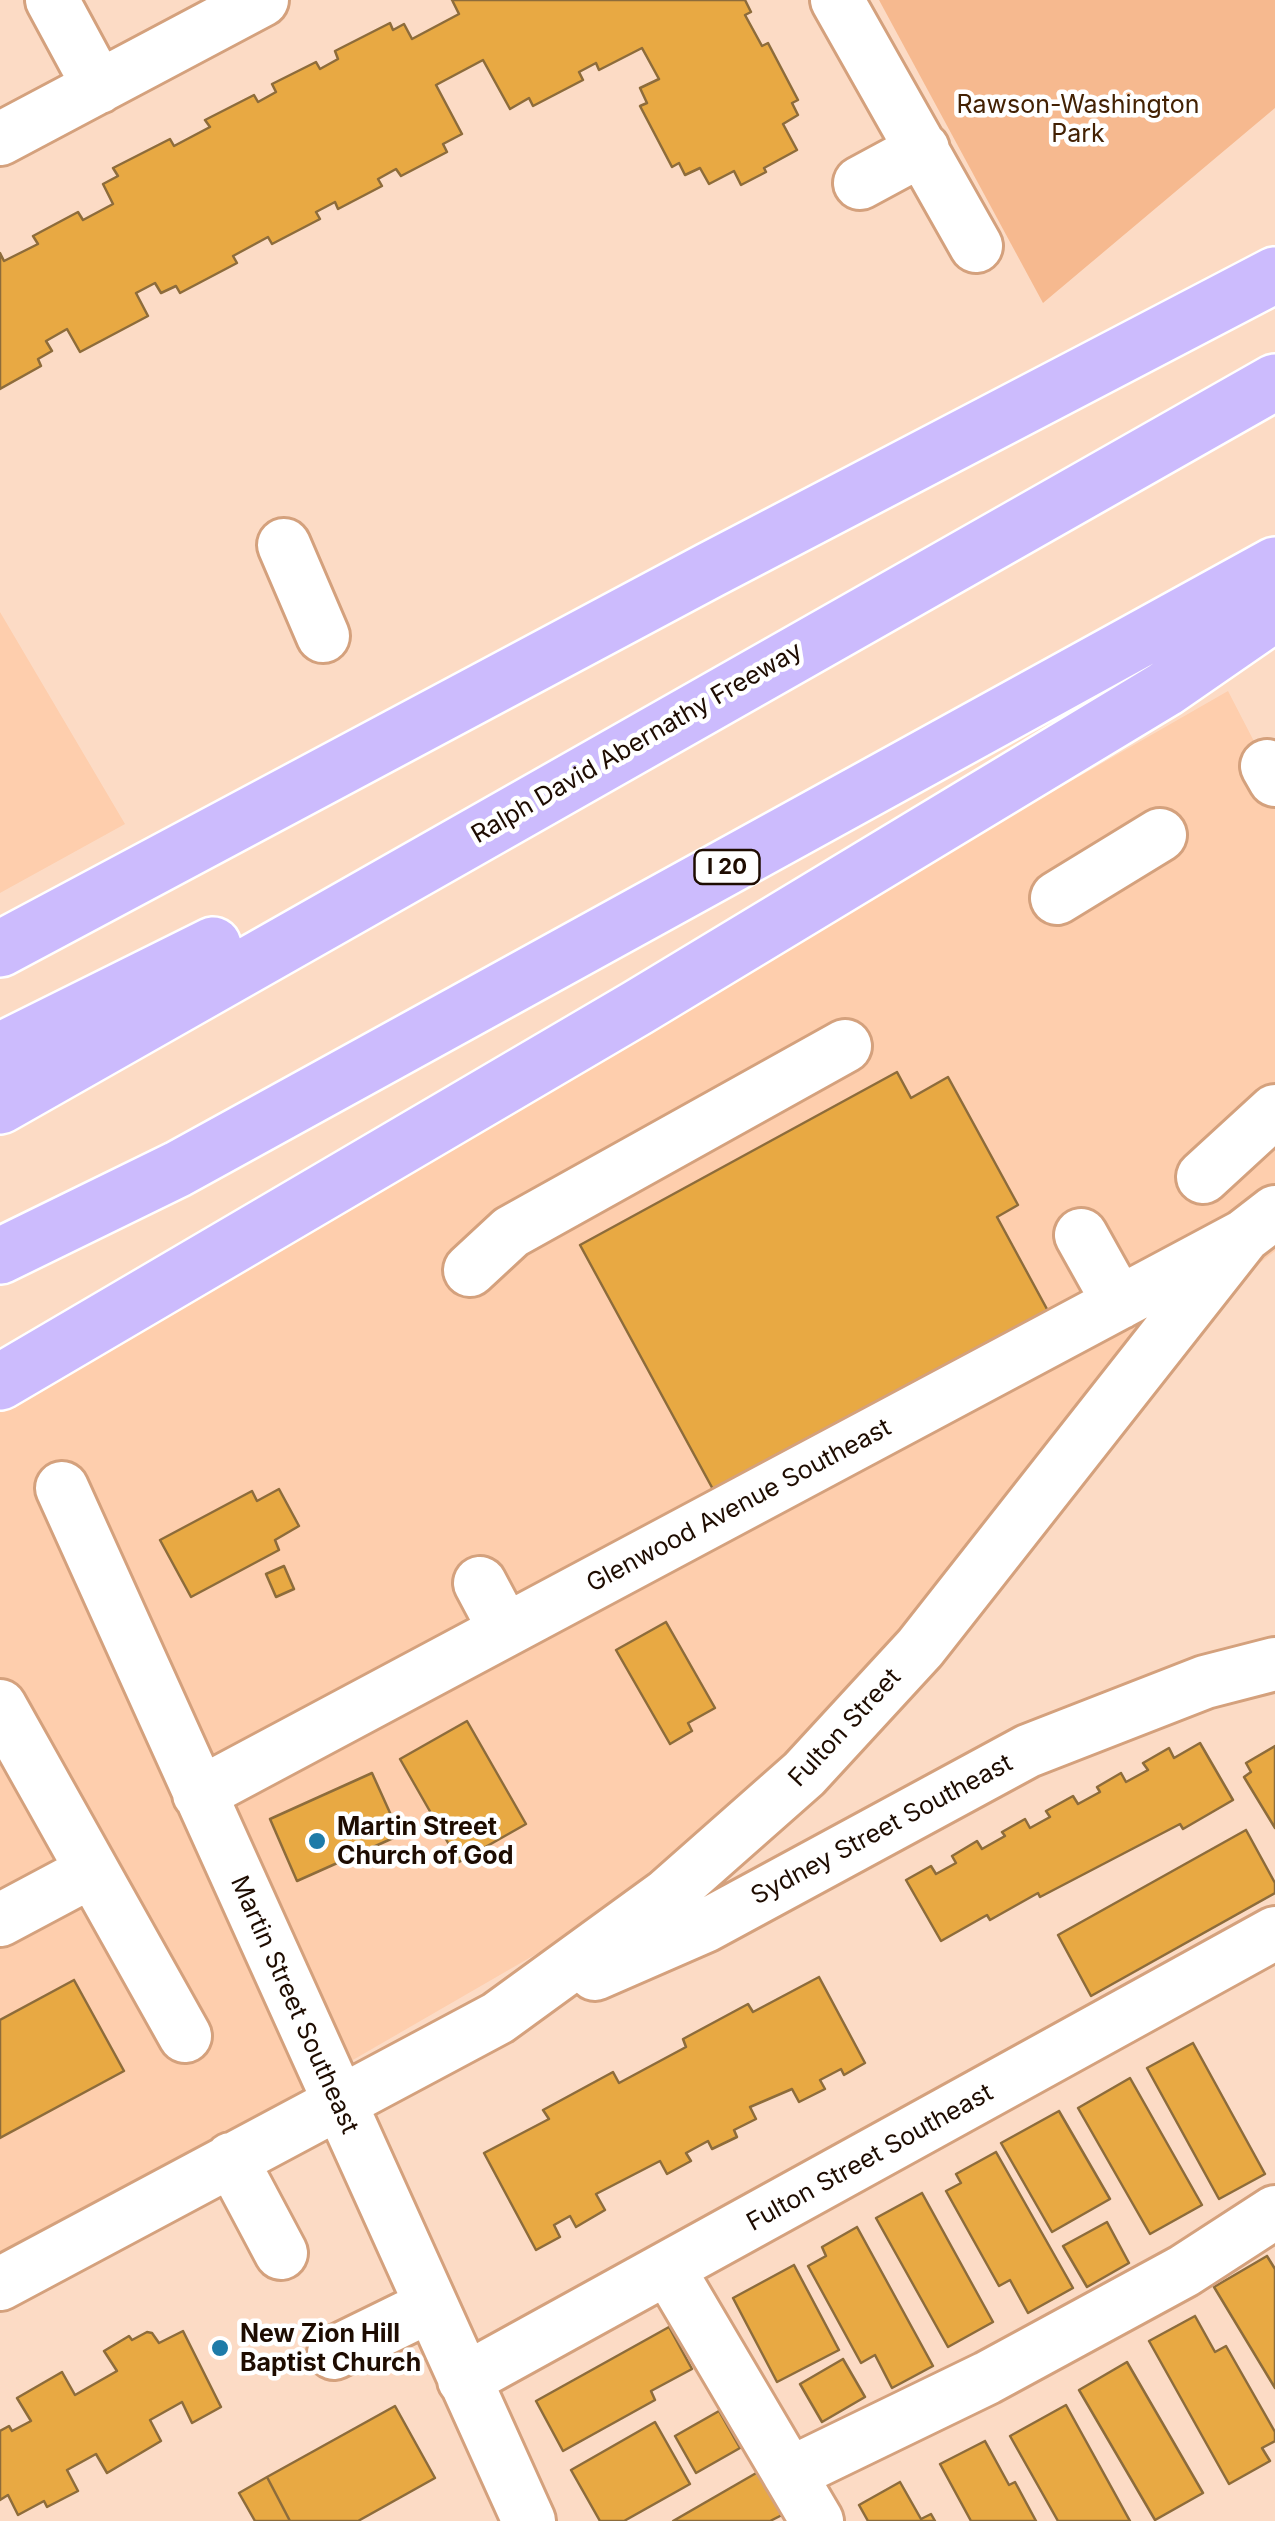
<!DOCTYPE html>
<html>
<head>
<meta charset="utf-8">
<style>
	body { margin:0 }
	canvas { display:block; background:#fcdbc5 }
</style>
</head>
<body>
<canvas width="1275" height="2521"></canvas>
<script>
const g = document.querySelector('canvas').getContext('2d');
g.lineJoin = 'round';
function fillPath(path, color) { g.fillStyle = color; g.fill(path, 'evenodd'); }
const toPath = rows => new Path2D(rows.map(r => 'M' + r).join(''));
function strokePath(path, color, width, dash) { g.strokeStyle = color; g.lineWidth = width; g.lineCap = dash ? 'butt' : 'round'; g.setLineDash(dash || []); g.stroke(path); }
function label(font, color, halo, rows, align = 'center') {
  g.font = font + ' Inter,sans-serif'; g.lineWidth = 9; g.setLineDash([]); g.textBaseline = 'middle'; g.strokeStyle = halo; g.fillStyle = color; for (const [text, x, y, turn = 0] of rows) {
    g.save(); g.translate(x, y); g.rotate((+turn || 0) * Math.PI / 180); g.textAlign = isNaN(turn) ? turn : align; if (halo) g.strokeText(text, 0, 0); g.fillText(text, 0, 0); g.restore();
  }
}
fillPath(toPath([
	[0,612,125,824,0,893],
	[1228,691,1275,782,1275,1251,1126,1368,866,1696,576,1931,0,2264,0,1395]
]), '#fecead');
fillPath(toPath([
	[879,0,1275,0,1275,108,1043,303]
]), '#f6b98f');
const building = toPath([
	[452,0,745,0,751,12,745,15,762,46,768,43,798,100,792,103,798,115,783,124,797,150,764,168,766,172,741,185,734,171,709,184,700,168,685,175,679,163,672,167,640,106,647,103,640,88,659,79,642,48,599,70,596,63,579,72,583,80,533,106,529,98,510,109,483,60,436,85,462,134,443,144,447,152,401,176,396,169,378,179,382,186,338,209,335,202,316,212,320,219,272,244,268,237,233,256,237,263,180,293,176,286,161,293,155,283,136,293,148,316,80,352,67,329,46,341,52,351,38,359,41,366,0,389,0,253,4,261,38,244,33,236,78,212,83,220,113,204,103,184,118,176,113,168,170,139,174,146,210,127,205,120,254,95,258,102,276,92,272,84,316,62,320,69,338,59,335,51,390,23,393,30,404,24,412,39,459,14,452,0],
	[897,1072,911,1098,948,1077,1018,1205,997,1217,1048,1311,715,1493,580,1245,897,1072],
	[279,1489,299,1526,275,1540,279,1550,191,1597,160,1540,252,1491,257,1501,279,1489],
	[284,1566,294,1589,276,1597,266,1574,284,1566],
	[666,1622,715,1708,688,1723,692,1731,670,1744,616,1650,666,1622],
	[467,1721,526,1824,459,1862,400,1759,467,1721],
	[1200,1743,1233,1800,1183,1829,1180,1824,1040,1897,1038,1893,990,1920,987,1915,941,1941,906,1880,931,1866,936,1874,956,1863,952,1856,977,1841,982,1849,1005,1836,1002,1832,1025,1819,1030,1828,1050,1817,1046,1811,1073,1796,1078,1804,1100,1792,1097,1787,1121,1773,1126,1782,1148,1770,1143,1763,1169,1748,1174,1758,1200,1743],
	[1275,1746,1275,1828,1244,1777,1251,1772,1246,1763,1275,1746],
	[372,1773,400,1835,297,1881,270,1819,372,1773],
	[1246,1830,1275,1883,1275,1893,1091,1996,1058,1935,1246,1830],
	[819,1977,865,2063,844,2075,841,2069,820,2080,825,2089,799,2102,792,2089,750,2107,756,2119,734,2130,737,2137,712,2149,708,2141,686,2153,691,2161,667,2174,660,2161,596,2194,605,2210,576,2227,570,2216,554,2225,560,2237,536,2250,484,2153,549,2119,543,2110,613,2072,619,2083,686,2047,683,2039,748,2004,753,2012,819,1977],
	[74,1980,124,2071,0,2138,0,2020,74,1980],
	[1193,2043,1265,2174,1219,2199,1147,2068,1193,2043],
	[1130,2078,1202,2205,1150,2234,1078,2108,1130,2078],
	[1059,2111,1110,2199,1052,2232,1001,2143,1059,2111],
	[996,2152,1073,2288,1028,2313,1010,2280,999,2286,946,2191,961,2183,956,2174,996,2152],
	[922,2193,993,2322,948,2347,876,2218,922,2193],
	[1107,2222,1129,2263,1087,2287,1063,2246,1107,2222],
	[857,2227,933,2366,892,2388,875,2355,861,2363,808,2266,826,2256,822,2247,857,2227],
	[1267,2256,1275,2269,1275,2388,1214,2287,1267,2256],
	[794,2265,839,2350,777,2382,733,2298,794,2265],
	[1195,2316,1215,2352,1226,2346,1275,2432,1275,2441,1262,2448,1270,2461,1229,2484,1149,2341,1195,2316],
	[669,2327,692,2369,651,2391,655,2400,563,2451,536,2401,669,2327],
	[183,2331,221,2407,192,2423,182,2402,150,2420,161,2441,107,2473,96,2454,67,2470,78,2491,47,2507,44,2501,18,2515,8,2495,0,2500,0,2431,9,2426,12,2431,31,2421,17,2398,62,2372,75,2395,117,2371,104,2351,129,2336,132,2340,147,2332,152,2333,159,2343,183,2331],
	[843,2359,865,2397,822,2422,800,2384,843,2359],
	[1127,2362,1203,2493,1155,2520,1079,2390,1127,2362],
	[1066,2405,1130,2521,1058,2521,1010,2436,1066,2405],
	[395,2406,435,2478,358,2521,290,2521,267,2477,395,2406],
	[719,2411,740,2448,696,2473,675,2436,719,2411],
	[655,2422,690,2484,624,2521,600,2521,571,2470,655,2422],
	[985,2441,1009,2485,1015,2482,1036,2521,971,2521,940,2464,985,2441],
	[758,2472,782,2515,770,2521,673,2521,758,2472],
	[267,2477,290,2521,255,2521,239,2493,267,2477],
	[900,2482,921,2519,931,2514,935,2521,868,2521,859,2505,900,2482]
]);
fillPath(building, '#e8a943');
strokePath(building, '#8d6c3b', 2.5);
const minor = toPath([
	[52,0,99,87],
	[837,0,976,246],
	[0,139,262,0],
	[860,183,923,149],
	[284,545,323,636],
	[1267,766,1275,780],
	[1057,898,1160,835],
	[1203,1177,1275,1111],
	[1081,1235,1119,1303],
	[470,1270,511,1232,845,1046],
	[62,1488,529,2521],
	[480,1583,505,1630],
	[0,1706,185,2036],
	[199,1794,1244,1236,1275,1212],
	[0,1920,92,1871],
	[595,1974,705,1926,1028,1751,1205,1682,1275,1664],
	[231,2159,281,2253],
	[669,2270,817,2521],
	[0,2284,498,2018,667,1895,804,1774,920,1648,1244,1236],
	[334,2353,430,2306],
	[464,2380,1275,1933],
	[789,2474,987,2378,1184,2271,1275,2212]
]);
const highway = toPath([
	[0,949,710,570,1275,275],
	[0,1051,213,945],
	[0,1106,1275,382],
	[0,1256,178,1169,1275,565],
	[0,1382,637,1008,1165,689,1275,613]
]);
strokePath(minor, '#d4a17d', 58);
strokePath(highway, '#fff', 60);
strokePath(minor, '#fff', 52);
strokePath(highway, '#ccbbfd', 55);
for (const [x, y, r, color] of [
	[317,1841,10,"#1e7ba8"],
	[220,2348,10,"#1e7ba8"]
]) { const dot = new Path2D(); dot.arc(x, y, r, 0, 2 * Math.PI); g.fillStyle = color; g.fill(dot); strokePath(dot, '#fff', 4); }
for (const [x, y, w] of [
	[727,867,65]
]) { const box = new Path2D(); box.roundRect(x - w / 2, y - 17, w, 34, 8); g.fillStyle = '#fff'; g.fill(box); strokePath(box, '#1e0c01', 2.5); }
label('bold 22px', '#1e0c01', null, [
	["I 20",727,867]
]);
label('25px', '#432103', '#fff', [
	["Rawson-Washington",1078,105],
	["Park",1078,134]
]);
label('25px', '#1e0c01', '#fff', [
	["Ralph David Abernathy Freeway",637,743,-30],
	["Glenwood Avenue Southeast",739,1506,-28],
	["Fulton Street",845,1728,-47],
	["Sydney Street Southeast",882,1830,-28],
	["Martin Street Southeast",294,2005,66],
	["Fulton Street Southeast",870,2158,-29]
]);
label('bold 25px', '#1e0c01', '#fff', [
	["Martin Street",337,1827],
	["Church of God",337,1856],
	["New Zion Hill",240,2334],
	["Baptist Church",240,2363]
], 'left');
</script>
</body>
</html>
